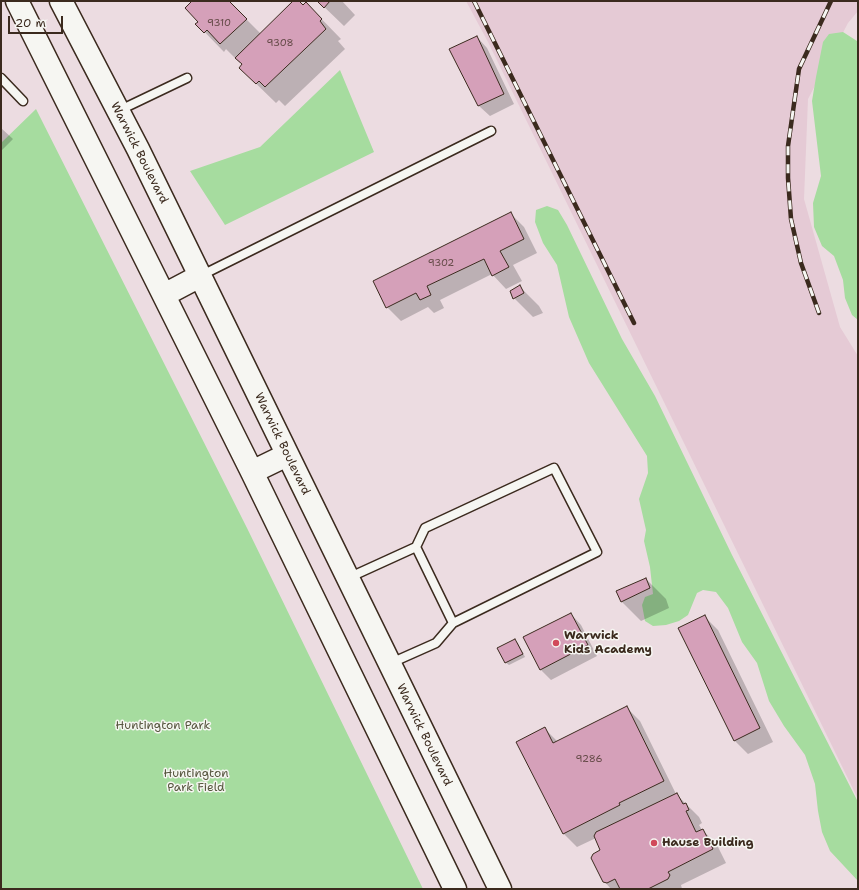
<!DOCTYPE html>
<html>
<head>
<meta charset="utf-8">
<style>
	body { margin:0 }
	#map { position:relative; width:859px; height:890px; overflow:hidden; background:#ecdce1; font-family:"Shantell Sans",sans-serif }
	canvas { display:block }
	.frame { position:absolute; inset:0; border:2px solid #3b2a1e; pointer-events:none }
	.scale { position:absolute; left:8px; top:16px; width:55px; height:18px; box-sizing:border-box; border:2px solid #3b2a1e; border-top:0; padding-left:5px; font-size:12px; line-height:14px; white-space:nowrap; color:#3b2a1e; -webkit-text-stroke:3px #f6f6f2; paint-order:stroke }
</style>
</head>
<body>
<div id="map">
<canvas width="859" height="890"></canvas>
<div class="frame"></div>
<div class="scale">20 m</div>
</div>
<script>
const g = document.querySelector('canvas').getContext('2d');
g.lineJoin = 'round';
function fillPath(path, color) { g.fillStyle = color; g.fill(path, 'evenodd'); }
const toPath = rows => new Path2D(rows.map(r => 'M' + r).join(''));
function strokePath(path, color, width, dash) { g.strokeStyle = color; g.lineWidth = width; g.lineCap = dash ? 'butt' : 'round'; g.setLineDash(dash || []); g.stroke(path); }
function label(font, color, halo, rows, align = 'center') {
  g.font = font + ' "Shantell Sans",sans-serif'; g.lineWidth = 3; g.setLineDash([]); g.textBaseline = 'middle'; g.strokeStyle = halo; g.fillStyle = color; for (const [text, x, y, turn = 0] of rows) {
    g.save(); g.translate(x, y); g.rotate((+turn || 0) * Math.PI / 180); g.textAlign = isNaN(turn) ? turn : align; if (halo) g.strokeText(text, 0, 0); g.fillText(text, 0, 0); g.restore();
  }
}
fillPath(toPath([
	[466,1,858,1,858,11,848,23,808,99,804,199,840,327,858,356,858,799,488,42]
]), '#e5cad5');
fillPath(toPath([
	[843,32,857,41,858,43,858,320,852,315,845,298,843,280,834,256,822,246,814,227,813,203,821,176,812,101,816,77,823,42,829,34],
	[340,70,374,152,225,225,190,171,260,147],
	[36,109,247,528,423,889,1,889,1,143],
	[547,206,558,210,567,225,622,339,655,396,732,555,858,802,858,881,830,851,822,832,818,811,815,784,805,755,784,726,769,701,757,663,742,642,728,608,716,592,703,590,697,593,688,615,679,621,666,625,653,626,645,621,642,605,645,597,653,594,650,567,644,541,646,530,639,499,648,473,647,456,589,363,569,317,557,265,543,243,535,222,536,210]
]), '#a6dc9f');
fillPath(toPath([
	[193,1,228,1,261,34,294,1,298,1,303,6,306,3,341,39,338,41,345,49,285,106,279,100,276,103,240,68,243,65,241,62,240,63,226,49,224,52,197,24,200,22],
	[318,1,342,1,355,15,344,26],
	[477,37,487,48,514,104,490,116,479,106,451,49],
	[1,128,13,139,1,151],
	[511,214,524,227,537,253,513,265,522,281,506,289,492,274,440,300,444,308,434,313,428,307,401,321,387,307],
	[520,287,539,306,543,313,533,317,514,298],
	[646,579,666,599,669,608,641,621,621,601],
	[571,614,581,625,597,656,551,680,541,670],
	[704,616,718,630,773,742,748,754,735,741],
	[515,640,518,643,525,657,509,665,505,662],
	[626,707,640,721,676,794,699,817,702,823,699,825,702,830,716,843,726,863,681,885,682,889,611,889,604,881,602,850,596,838,577,847,564,834,545,729,558,742]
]), '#0003');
const building = toPath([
	[192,1,229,1,247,19,220,44,207,30,204,33,195,24,198,22,185,8,192,1],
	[293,1,299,1,303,5,306,2,322,19,320,21,326,29,265,87,259,81,256,84,239,68,242,64,235,58,293,1],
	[317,1,330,1,324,8,317,1],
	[477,36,504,94,478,106,449,49,477,36],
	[511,212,524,239,500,251,509,267,492,276,484,259,427,286,431,295,420,300,416,293,386,308,373,281,511,212],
	[520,285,524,293,513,299,510,291,520,285],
	[646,578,650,588,621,602,616,591,646,578],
	[571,613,588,645,540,670,523,637,571,613],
	[705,615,760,728,734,741,678,628,705,615],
	[515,639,523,654,505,663,497,648,515,639],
	[627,706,664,781,619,803,620,805,563,834,516,742,545,727,553,743,627,706],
	[677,793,683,804,686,803,689,810,686,811,696,832,703,829,713,849,668,872,670,875,668,879,648,889,620,889,615,879,607,883,603,882,591,858,593,854,600,850,594,836,596,832,677,793]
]);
fillPath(building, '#d5a0b9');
strokePath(building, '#3b2a1e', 1);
const lane = toPath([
	[1,78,23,101],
	[118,111,187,78],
	[200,276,491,131],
	[348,578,416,547,453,623],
	[391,663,436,643,453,623,597,552,554,468,425,528,416,547]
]);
const primary = toPath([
	[17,1,252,472,455,889],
	[61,1,138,149,500,889],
	[164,295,200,276],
	[252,472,287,455]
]);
strokePath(lane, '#3b2a1e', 11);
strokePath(primary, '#3b2a1e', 25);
strokePath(lane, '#f6f6f2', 8);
strokePath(primary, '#f6f6f2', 22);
const rail = toPath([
	[474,1,634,323],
	[819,313,801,263,791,219,788,178,788,146,799,69,831,1]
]);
strokePath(rail, '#3b2a1e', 4.5);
strokePath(rail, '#f6f6f2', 3, [9]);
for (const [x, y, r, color] of [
	[556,643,4,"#d1495b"],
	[654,843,4,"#d1495b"]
]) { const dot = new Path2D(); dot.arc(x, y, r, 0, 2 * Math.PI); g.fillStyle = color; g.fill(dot); strokePath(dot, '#f6f6f2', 1.5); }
label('10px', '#624845', null, [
	["9310",219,23],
	["9308",280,43],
	["9302",441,263],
	["9286",589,759]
]);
label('12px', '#3b2a1e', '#f6f6f2', [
	["Warwick Boulevard",139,153,63],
	["Warwick Boulevard",282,444,64],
	["Warwick Boulevard",424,735,64]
]);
label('bold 12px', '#3b2a1e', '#f6f6f2', [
	["Warwick",564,636],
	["Kids Academy",564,650],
	["Hause Building",662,843]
], 'left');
label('12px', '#56563e', '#f6f6f2', [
	["Huntington Park",163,726],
	["Huntington",196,774],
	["Park Field",196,788]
]);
</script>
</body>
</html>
